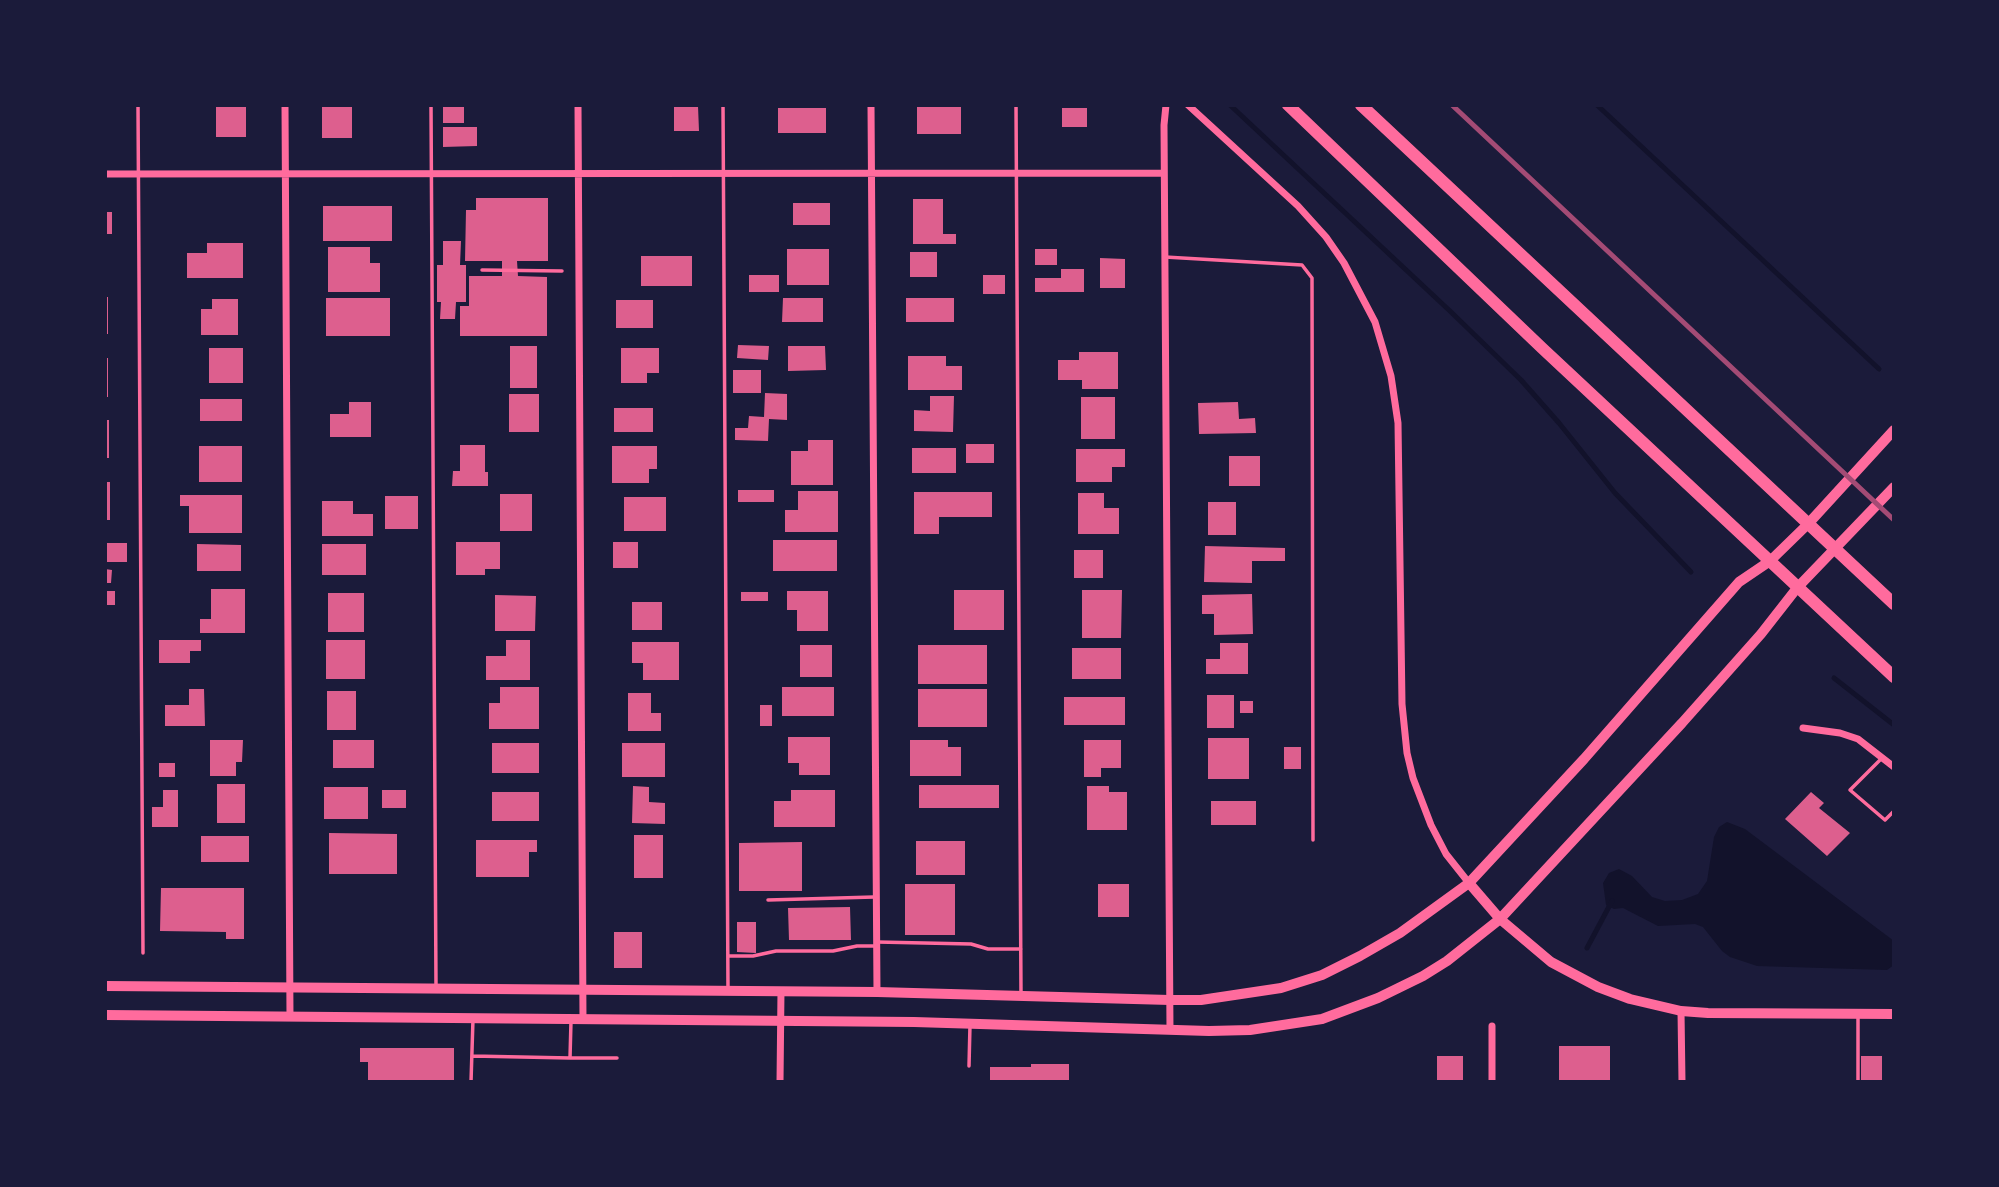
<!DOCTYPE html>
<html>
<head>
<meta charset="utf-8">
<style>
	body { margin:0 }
	#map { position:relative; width:1999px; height:1187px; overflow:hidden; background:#1b1b3a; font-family:"Golos Text",sans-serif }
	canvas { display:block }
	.frame { position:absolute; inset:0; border:107px solid #1b1b3a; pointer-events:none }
</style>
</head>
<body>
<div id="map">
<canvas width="1999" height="1187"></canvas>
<div class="frame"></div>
</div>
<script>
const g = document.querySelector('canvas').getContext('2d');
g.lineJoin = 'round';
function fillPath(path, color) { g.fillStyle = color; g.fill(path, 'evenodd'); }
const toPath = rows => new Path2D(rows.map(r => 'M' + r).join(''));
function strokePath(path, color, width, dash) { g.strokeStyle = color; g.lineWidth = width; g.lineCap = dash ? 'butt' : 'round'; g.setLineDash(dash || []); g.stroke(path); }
fillPath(toPath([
	[1727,822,1745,829,1894,941,1894,965,1887,970,1757,966,1730,957,1722,951,1703,927,1695,924,1658,926,1623,908,1614,909,1606,905,1603,883,1609,873,1619,869,1632,876,1652,897,1665,901,1682,900,1698,894,1707,881,1714,837,1719,827]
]), '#12122b');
strokePath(toPath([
	[1230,105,1451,312,1521,380,1559,423,1615,493,1691,572],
	[1597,105,1879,369],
	[1834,678,1894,725],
	[1587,948,1612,901]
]), '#12122b', 5);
fillPath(toPath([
	[216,105,246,105,246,137,216,137],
	[322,105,352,105,352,138,322,138],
	[443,105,464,105,464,123,443,123],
	[917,105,961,105,961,134,917,134],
	[674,106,698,106,699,131,674,131],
	[778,108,826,108,826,133,778,133],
	[1062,108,1087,108,1087,127,1062,127],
	[443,127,477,127,477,146,443,147],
	[476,198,548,198,548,261,517,261,518,276,547,277,547,336,460,336,460,306,469,306,469,276,502,276,502,261,465,261,466,210,476,210],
	[913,199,943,199,943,234,956,234,956,244,913,244],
	[793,203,830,203,830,225,793,225],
	[323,206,392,206,392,241,323,241],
	[105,212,112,212,112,234,105,234],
	[443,241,461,241,460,265,466,265,466,302,456,302,455,319,440,319,441,302,437,302,437,265,443,265],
	[207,243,243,243,243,278,187,278,187,253,207,253],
	[328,247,370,247,370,263,380,263,380,292,328,292],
	[787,249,829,249,829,285,787,285],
	[1035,249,1057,249,1057,265,1035,265],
	[910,252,937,252,937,277,910,277],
	[641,256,692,256,692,286,641,286],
	[1100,258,1125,259,1125,288,1100,288],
	[1061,269,1084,269,1084,292,1035,292,1035,278,1061,278],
	[749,275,779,275,779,292,749,292],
	[983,275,1005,275,1005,294,983,294],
	[105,297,108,297,108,334,105,334],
	[326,298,390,298,390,336,326,336],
	[783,298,823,298,823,322,782,322],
	[906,298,954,298,954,322,906,322],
	[212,299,238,299,238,335,201,335,201,309,212,309],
	[616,300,653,300,653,328,616,328],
	[738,345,769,346,768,360,737,358],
	[510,346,537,346,537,388,510,388],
	[788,346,825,346,826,370,788,371],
	[209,348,243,348,243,383,209,383],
	[621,348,659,348,659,373,647,373,647,383,621,383],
	[1079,352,1118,352,1118,389,1082,389,1082,380,1058,380,1058,360,1079,360],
	[908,356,946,356,946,366,962,366,962,390,908,390],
	[105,358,108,358,108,397,105,397],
	[733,370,761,370,761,393,733,393],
	[765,393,787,394,787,420,769,419,768,441,735,440,735,428,748,428,749,416,764,417],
	[509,394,539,394,539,432,509,432],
	[930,396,954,396,953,432,914,431,914,410,930,411],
	[1081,397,1115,397,1115,439,1081,439],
	[200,399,242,399,242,421,200,421],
	[349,402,371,402,371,437,330,437,330,414,349,414],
	[1238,402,1239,419,1255,418,1256,433,1199,434,1198,403],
	[614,408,653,408,653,432,614,432],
	[105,420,109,420,109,458,105,458],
	[808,440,833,440,833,485,791,485,791,451,808,451],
	[966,444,994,444,994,463,966,463],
	[460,445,485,445,485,472,488,472,488,486,452,486,453,471,460,471],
	[199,446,242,446,242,482,199,482],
	[612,446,657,446,657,469,649,469,649,483,612,483],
	[912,448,956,448,956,473,912,473],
	[1076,449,1125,449,1125,467,1112,467,1112,482,1076,482],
	[1229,456,1260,456,1260,486,1229,486],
	[105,482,110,482,110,520,105,520],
	[738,490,774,490,774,502,738,502],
	[798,491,838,491,838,532,785,532,785,510,798,510],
	[914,492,992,492,992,517,939,517,939,534,914,534],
	[1078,493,1104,493,1104,508,1119,508,1119,534,1078,534],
	[500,494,532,494,532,531,500,531],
	[180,495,242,495,242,533,189,533,189,506,180,506],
	[385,496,418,496,418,529,385,529],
	[624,497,666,497,666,531,624,531],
	[322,501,353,501,353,514,373,514,373,536,322,536],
	[1208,502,1236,502,1236,535,1208,535],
	[773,540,837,540,837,571,773,571],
	[456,542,500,542,500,569,485,569,485,575,456,575],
	[613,542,638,542,638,568,613,568],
	[107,543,127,543,127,562,107,562],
	[197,544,241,545,241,571,197,571],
	[322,544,366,544,366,575,322,575],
	[1205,546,1285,548,1285,561,1252,561,1252,583,1204,582],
	[1074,550,1103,550,1103,578,1074,578],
	[105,569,112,570,111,583,105,583],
	[211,589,245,589,245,633,200,633,200,619,211,619],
	[954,590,1004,590,1004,630,954,630],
	[1082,590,1122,590,1121,638,1082,638],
	[105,591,115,591,115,605,105,605],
	[787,591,828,591,828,631,797,631,797,610,787,610],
	[741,592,768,592,768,601,741,601],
	[328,593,364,593,364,632,328,632],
	[1252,594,1253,634,1214,635,1214,614,1202,614,1202,595],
	[495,595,536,596,535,631,495,631],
	[632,602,662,602,662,630,632,630],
	[159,640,201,640,201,651,190,651,190,663,159,663],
	[326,640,365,640,365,679,326,679],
	[506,640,530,640,530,680,486,680,486,656,506,656],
	[632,642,679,642,679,680,643,680,643,663,632,663],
	[1220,643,1248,643,1248,674,1206,674,1206,659,1220,659],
	[800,645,832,645,832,677,800,677],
	[918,645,987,645,987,684,918,684],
	[1072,648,1121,648,1121,679,1072,679],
	[500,687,539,687,539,729,489,729,489,703,500,703],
	[782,687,834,687,834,716,782,716],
	[189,689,204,689,205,726,165,726,165,705,189,705],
	[918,689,987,689,987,727,918,727],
	[327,691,356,691,356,730,327,730],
	[628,693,651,693,651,713,661,713,661,731,628,731],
	[1207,695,1234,695,1234,728,1207,728],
	[1064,697,1125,697,1125,725,1064,725],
	[1240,701,1253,701,1253,713,1240,713],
	[760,705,772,705,772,726,760,726],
	[788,737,830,737,830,775,799,775,799,763,788,763],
	[1208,738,1249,738,1249,779,1208,779],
	[210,740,243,740,242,762,236,762,236,776,210,776],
	[333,740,374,740,374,768,333,768],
	[910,740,948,740,948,747,961,747,961,776,910,776],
	[1084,740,1121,740,1121,768,1101,768,1101,777,1084,777],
	[492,743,539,743,539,773,492,773],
	[622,743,665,743,665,777,622,777],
	[1284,747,1301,747,1301,769,1284,769],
	[159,763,175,763,175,777,159,777],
	[217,784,245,784,245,823,217,823],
	[919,785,999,785,999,808,919,808],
	[633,786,649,787,649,802,665,803,665,824,632,823],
	[1087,786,1109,786,1109,792,1127,792,1127,830,1087,830],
	[324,787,368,787,368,819,324,819],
	[163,790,178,790,178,827,152,827,152,807,163,807],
	[382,790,406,790,406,808,382,808],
	[791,790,835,790,835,827,774,827,774,801,791,801],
	[492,792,539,792,539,821,492,821],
	[1811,792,1824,803,1819,808,1850,833,1827,856,1785,819],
	[1211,801,1256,801,1256,825,1211,825],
	[329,833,397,834,397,874,329,874],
	[634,835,663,835,663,878,634,878],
	[201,836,249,836,249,862,201,862],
	[476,840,537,840,537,852,529,852,529,877,476,877],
	[916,841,965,841,965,875,916,875],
	[802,842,802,891,739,891,739,843],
	[905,884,955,884,955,935,905,935],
	[1098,884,1129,884,1129,917,1098,917],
	[161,888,244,888,244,939,226,939,226,932,160,931],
	[850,907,851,940,789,940,788,908],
	[737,922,756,922,756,953,737,952],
	[614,932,642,932,642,968,614,968],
	[1559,1046,1610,1046,1610,1082,1559,1082],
	[360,1048,454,1048,454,1082,368,1082,368,1062,360,1062],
	[1437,1056,1463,1056,1463,1082,1437,1082],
	[1861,1056,1882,1056,1882,1082,1861,1082],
	[1031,1064,1069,1064,1069,1082,990,1082,990,1067,1031,1067]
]), '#dd5f8e');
strokePath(toPath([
	[482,270,562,271]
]), '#ff6b9d', 3.5);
strokePath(toPath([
	[138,105,143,953],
	[431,105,436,985],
	[723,105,728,989],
	[1016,105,1021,995],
	[1165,257,1302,265,1312,278,1313,840],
	[1881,759,1850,790,1885,820,1894,811],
	[768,900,874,897],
	[877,942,971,944,988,949,1021,949],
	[728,956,753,956,776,951,833,951,857,946,875,946],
	[1858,1014,1858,1082],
	[472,1056,570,1058,571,1021],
	[570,1058,617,1058],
	[969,1066,970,1025],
	[471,1082,473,1019]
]), '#ff6b9d', 3.5);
strokePath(toPath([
	[285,105,290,1017],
	[578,105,583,1019],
	[871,105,877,992],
	[1166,105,1164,125,1170,1030],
	[1188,105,1298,206,1326,237,1344,263,1375,322,1391,376,1398,423,1402,704,1407,753,1413,778,1431,825,1446,854,1469,883],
	[105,174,1164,173],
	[1803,728,1840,733,1858,739,1894,767],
	[1681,1011,1682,1082],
	[1492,1026,1492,1082],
	[780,1082,781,991]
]), '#ff6b9d', 7);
strokePath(toPath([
	[1469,883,1500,919,1551,962,1598,987,1630,999,1681,1011,1708,1013,1894,1014]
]), '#ff6b9d', 10);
strokePath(toPath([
	[105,986,877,992,1170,1000,1201,1000,1281,988,1322,975,1360,956,1400,933,1469,883,1584,759,1739,582,1770,561,1808,524,1894,430],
	[105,1015,914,1022,1209,1031,1250,1030,1322,1019,1378,998,1423,976,1447,961,1500,919,1682,723,1761,634,1797,588,1894,487]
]), '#ff6b9d', 10);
strokePath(toPath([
	[1288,105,1542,348,1894,677],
	[1361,105,1894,604]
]), '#ff6b9d', 12);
strokePath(toPath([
	[1452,105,1894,520]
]), '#a44b75', 5);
</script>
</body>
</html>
